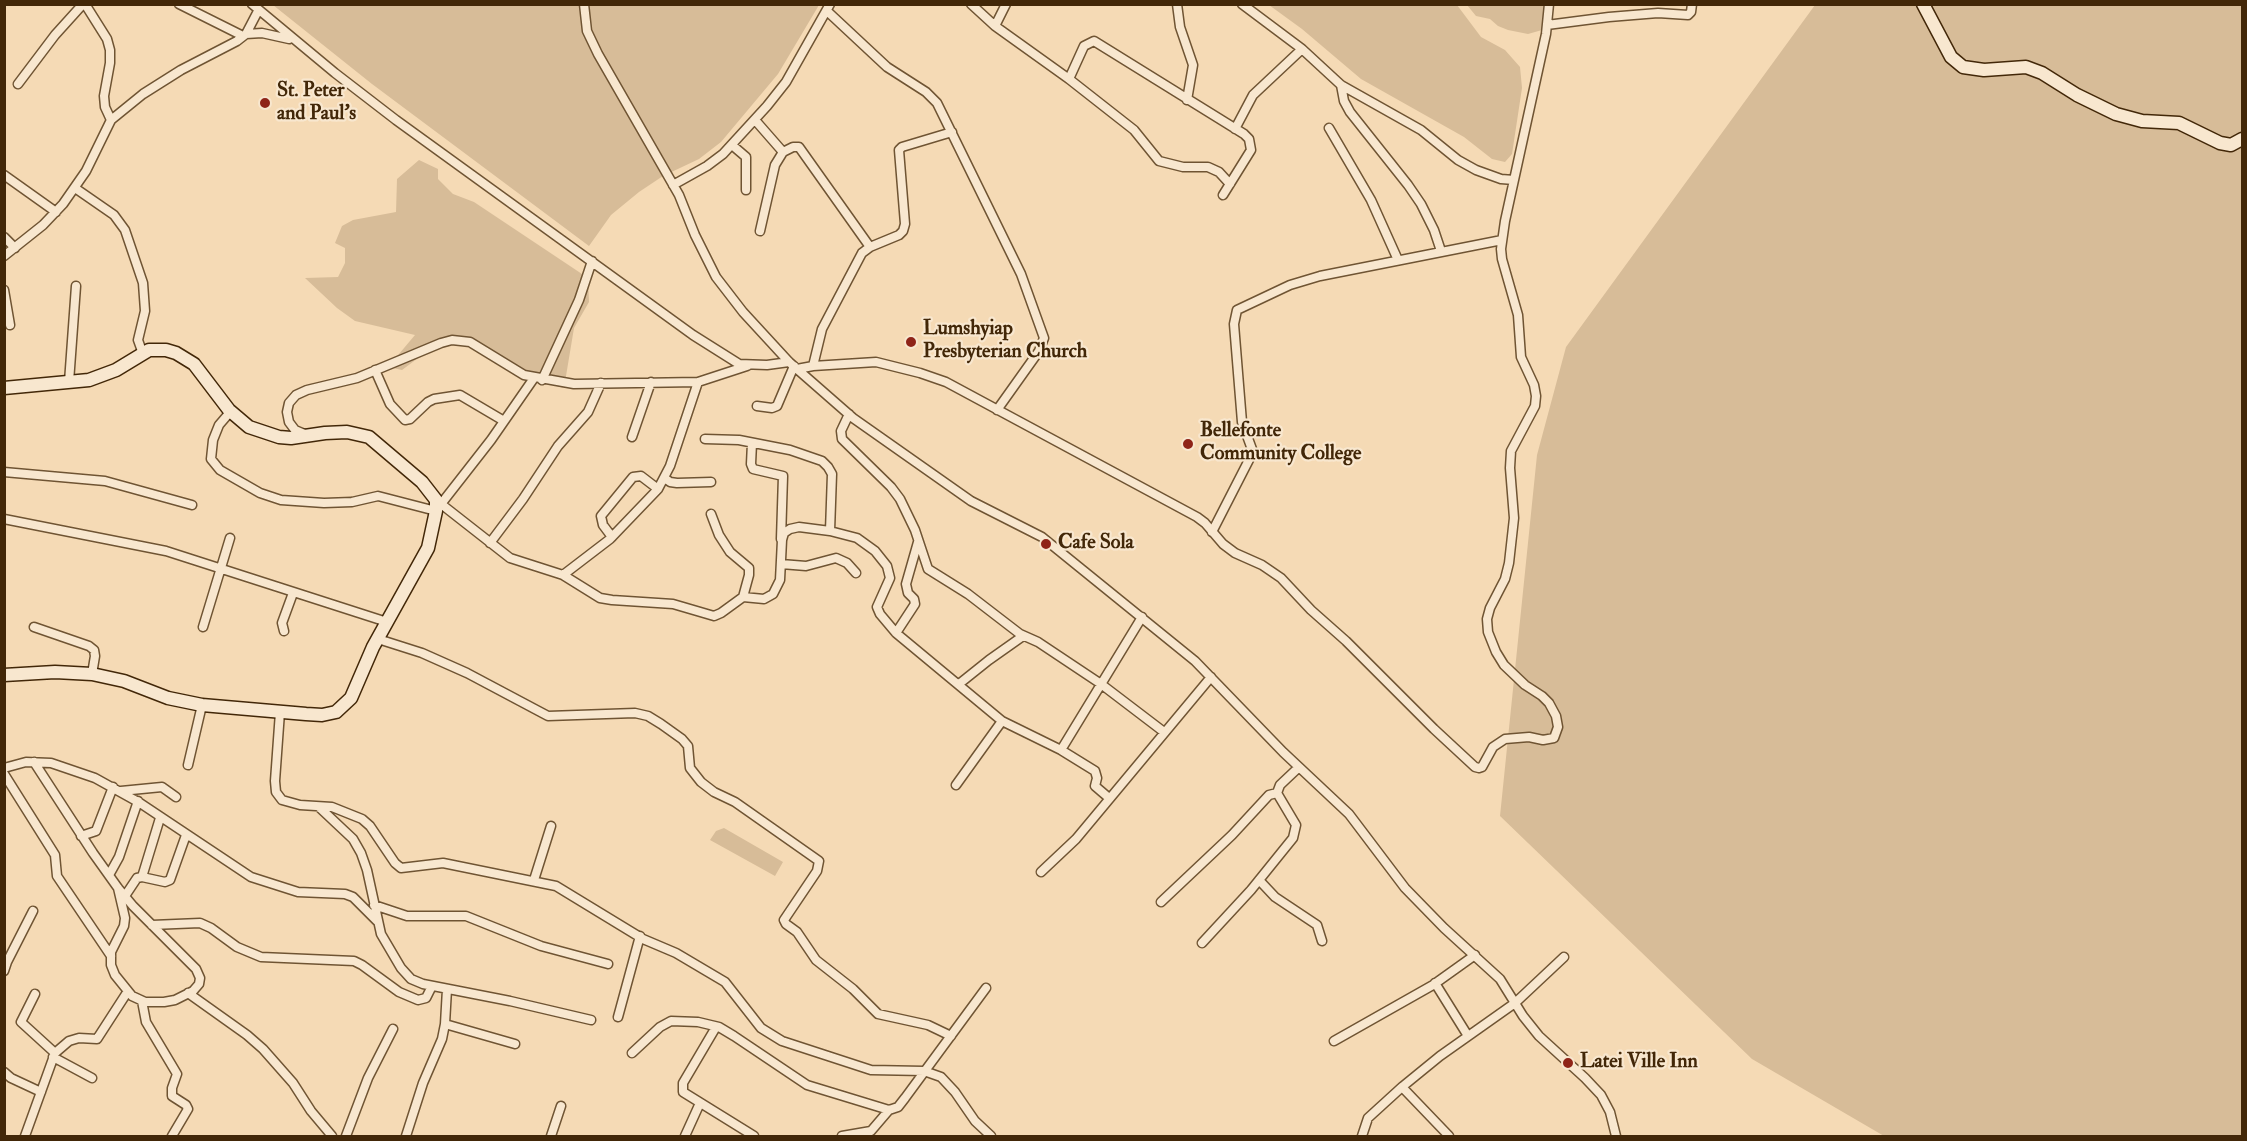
<!DOCTYPE html>
<html>
<head>
<meta charset="utf-8">
<style>
	body { margin:0 }
	#map { position:relative; width:2247px; height:1141px; overflow:hidden; background:#f5dab5; font-family:"IM FELL Double Pica",serif }
	canvas { display:block }
	.frame { position:absolute; inset:0; border:6px solid #422708; pointer-events:none }
</style>
</head>
<body>
<div id="map">
<canvas width="2247" height="1141"></canvas>
<div class="frame"></div>
</div>
<script>
const g = document.querySelector('canvas').getContext('2d');
g.lineJoin = 'round';
function fillPath(path, color) { g.fillStyle = color; g.fill(path, 'evenodd'); }
const toPath = rows => new Path2D(rows.map(r => 'M' + r).join(''));
function strokePath(path, color, width, dash) { g.strokeStyle = color; g.lineWidth = width; g.lineCap = dash ? 'butt' : 'round'; g.setLineDash(dash || []); g.stroke(path); }
function label(font, color, halo, rows, align = 'center') {
  g.font = font + ' "IM FELL Double Pica",serif'; g.lineWidth = 4.5; g.setLineDash([]); g.textBaseline = 'middle'; g.strokeStyle = halo; g.fillStyle = color; for (const [text, x, y, turn = 0] of rows) {
    g.save(); g.translate(x, y); g.rotate((+turn || 0) * Math.PI / 180); g.textAlign = isNaN(turn) ? turn : align; if (halo) g.strokeText(text, 0, 0); g.fillText(text, 0, 0); g.restore();
  }
}
fillPath(toPath([
	[273,5,819,5,778,74,721,142,699,159,663,176,639,192,611,215,589,246,372,84],
	[1269,5,1457,5,1481,37,1505,50,1520,67,1522,88,1512,154,1505,162,1492,159,1464,137,1361,79,1302,29],
	[1467,5,1545,5,1542,30,1528,34,1508,30,1498,26,1490,19,1476,16],
	[1815,5,2242,5,2242,1136,1884,1136,1752,1059,1500,816,1537,455,1566,347],
	[419,160,438,169,438,179,453,194,474,202,588,278,589,302,574,328,564,388,549,384,472,346,448,345,429,350,402,370,388,367,415,335,355,321,337,308,305,278,338,277,345,263,345,248,335,243,342,226,353,220,396,212,397,179],
	[724,828,783,862,775,876,710,840,716,831]
]), '#d7bc98');
const street = toPath([
	[85,4,107,39,110,50,110,63,104,96,105,107,111,120],
	[179,4,243,36],
	[252,4,335,73,396,120,693,335,739,364,767,365,789,362],
	[584,4,587,31,598,54,679,195,695,235,716,277,743,312,789,362,853,418,971,501,1042,537,1195,661,1283,752,1349,814,1405,888,1444,928,1500,979,1523,1016,1539,1036,1585,1078,1601,1095,1610,1112,1616,1136],
	[971,4,995,26,1069,79,1134,130,1159,161,1183,167,1208,167,1219,172,1230,184],
	[1177,4,1180,27,1193,65,1187,100],
	[1242,4,1302,49,1341,85,1421,130,1458,160,1476,170,1501,179,1514,180],
	[827,11,887,67,926,92,937,103,1021,274,1044,338,1039,351,997,410],
	[1547,25,1609,17,1658,13,1688,15,1691,12,1692,4],
	[995,26,1006,4],
	[246,34,258,11],
	[1069,79,1084,46,1094,41,1244,134,1249,139,1251,150,1223,195],
	[18,84,55,35,83,4],
	[1341,85,1344,101,1350,112,1408,185,1421,204,1434,230,1441,251],
	[755,120,783,152],
	[1329,128,1371,200,1398,260],
	[1235,129,1253,95,1302,49],
	[732,145,746,157,746,190],
	[4,175,56,212],
	[673,185,707,166,723,154,767,106,786,82,830,4],
	[75,188,114,215,125,230,143,283,145,311,138,340,143,354],
	[760,231,775,165,783,152,793,147,799,147,870,247],
	[4,237,15,248],
	[4,256,43,225,63,204,86,171,111,120,143,94,181,70,237,41,246,34,262,33,289,39],
	[4,290,10,325],
	[813,366,822,329,862,253,870,247,899,235,903,231,905,224,899,150,902,147,952,132],
	[797,369,813,366,876,362,920,373,946,382,1197,517,1205,523,1223,544,1235,553,1262,565,1281,578,1311,610,1346,641,1434,729,1475,767,1479,768,1482,767,1493,747,1505,739,1529,737,1543,740,1554,738,1558,727,1556,716,1549,703,1542,696,1525,685,1504,665,1496,652,1488,632,1487,619,1490,608,1505,579,1509,563,1514,518,1510,468,1511,451,1535,406,1536,396,1534,385,1521,357,1518,315,1502,259,1501,249,1505,221,1546,34,1549,4],
	[375,370,390,404,405,420,410,419,428,402,434,399,460,395,504,421],
	[542,380,579,300,592,261],
	[69,382,76,286],
	[757,406,772,408,777,406,794,366],
	[231,411,219,425,213,440,211,459,220,470,260,493,281,500,324,503,352,502,378,496,436,511],
	[849,414,841,431,842,439,891,487,900,499,915,530,928,569,968,594,1020,634,1038,642,1101,684,1164,732],
	[307,435,295,430,289,422,287,412,289,403,296,395,307,390,357,378,441,343,452,340,470,342,524,375,574,384,698,382,747,366],
	[632,437,651,382],
	[705,439,739,440,790,450,822,461,828,467,832,474,830,531],
	[752,443,751,464,753,469,783,476,781,539],
	[4,472,105,481,192,505],
	[665,478,670,482,677,483,711,482],
	[436,500,510,558,563,575,600,598,612,600,673,604,714,616,721,613,743,597,764,599,773,594,780,580,782,540,784,533,790,529,799,527,830,531,857,538,875,551,887,566,890,578,877,607,880,614,896,633,1002,721,1061,750,1095,771,1097,778,1095,786,1109,798],
	[441,504,491,440,534,378],
	[711,514,719,535,730,552,749,568,749,575,743,597],
	[4,519,166,551,387,622],
	[1212,532,1253,452,1242,422,1234,324,1237,310,1290,285,1320,276,1502,240],
	[612,537,603,525,601,516,633,477,641,476,658,489],
	[490,543,523,499,558,446,588,412,601,383],
	[781,564,806,566,836,558,847,563,856,573],
	[563,575,610,539,658,489,670,466,698,382],
	[34,627,89,646,94,650,95,656,92,674],
	[203,627,230,538],
	[284,631,282,623,293,593],
	[896,633,915,604,914,599,908,593,906,584,918,542],
	[378,639,422,653,467,673,548,716,635,713,648,716,661,724,682,739,688,746,690,768,701,782,714,792,735,802,819,861,817,871,784,920,786,924,797,932,816,960,853,989,878,1014,928,1025,951,1036],
	[959,684,989,660,1023,636],
	[280,712,275,781,276,792,282,800,300,805,332,807,362,819,370,826,395,863,401,868,443,863,556,886,643,939,676,953,725,982,761,1028,782,1041,871,1070,924,1071,941,1077,955,1092,975,1121,991,1136],
	[1061,750,1142,617],
	[34,762,93,853,118,888,133,906,196,969,200,978,199,984,193,991,175,1000,164,1002,145,1002,132,996,115,975,111,965,111,952,124,926,125,918,118,888],
	[188,765,202,705],
	[4,768,26,762,51,763,95,778,140,803,251,877,298,892,345,894,353,897,377,921],
	[4,774,55,855,57,876,111,956],
	[956,785,1002,721],
	[121,791,162,787,176,797],
	[319,807,353,839,361,853,367,870,381,934,401,968,411,979,423,984,510,1001,591,1020],
	[81,836,96,831,113,787],
	[1041,872,1076,839,1211,677],
	[109,875,119,857,138,801],
	[142,877,160,818],
	[534,880,551,826],
	[1259,880,1275,897,1317,925,1322,941],
	[125,896,137,878,142,877,165,882,170,880,186,835],
	[1161,902,1232,835,1269,795,1277,793],
	[374,905,407,916,466,916,541,946,608,964],
	[152,925,200,923,211,928,237,947,261,957,354,961,362,965,399,992,418,1000,426,998,432,986],
	[1202,943,1251,890,1293,838,1296,825,1277,793,1280,785,1298,768],
	[4,971,7,962,33,911],
	[1435,983,1468,1036],
	[188,993,247,1035,263,1049,293,1083,311,1111,332,1136],
	[35,994,21,1022,55,1053],
	[142,1001,146,1022,177,1074,172,1088,172,1096,186,1105,188,1109,172,1136],
	[618,1017,640,936],
	[445,1024,515,1044],
	[716,1027,683,1083,683,1092,754,1136],
	[1334,1041,1433,985,1475,955],
	[632,1053,660,1027,671,1021,698,1022,719,1027,734,1036,807,1085,889,1110,898,1107,905,1098,986,988],
	[53,1057,92,1078],
	[4,1072,11,1078,41,1092],
	[1402,1087,1449,1136],
	[25,1136,55,1053,69,1041,79,1038,97,1039,128,991],
	[346,1136,368,1078,393,1029],
	[406,1136,423,1083,442,1039,445,1024,447,989],
	[551,1136,561,1106],
	[685,1136,700,1103],
	[842,1136,871,1131,889,1110],
	[1362,1136,1368,1118,1402,1087,1440,1056,1515,1003,1564,957]
]);
const secondary = toPath([
	[1923,4,1951,57,1963,67,1984,70,2026,67,2042,73,2077,95,2116,114,2142,121,2179,123,2220,143,2231,145,2242,139],
	[4,388,89,380,116,370,149,350,166,350,176,353,194,364,229,410,249,427,279,437,291,438,325,433,347,432,369,437,422,482,436,500,436,511,428,548,373,647,351,698,336,712,322,715,306,714,202,705,168,698,124,681,92,674,55,672,4,675]
]);
strokePath(street, '#6f5433', 11);
strokePath(secondary, '#422708', 15);
strokePath(street, '#f8e7cf', 8);
strokePath(secondary, '#f8e7cf', 12);
for (const [x, y, r, color] of [
	[265,103,6,"#8f2418"],
	[911,342,6,"#8f2418"],
	[1188,444,6,"#8f2418"],
	[1046,544,6,"#8f2418"],
	[1568,1063,6,"#8f2418"]
]) { const dot = new Path2D(); dot.arc(x, y, r, 0, 2 * Math.PI); g.fillStyle = color; g.fill(dot); strokePath(dot, '#f8e7cf', 2); }
label('bold 20px', '#422708', '#f8e7cf', [
	["St. Peter",277,92],
	["and Paul's",277,115],
	["Lumshyiap",923,330],
	["Presbyterian Church",923,353],
	["Bellefonte",1200,432],
	["Community College",1200,455],
	["Cafe Sola",1058,544],
	["Latei Ville Inn",1580,1063]
], 'left');
</script>
</body>
</html>
